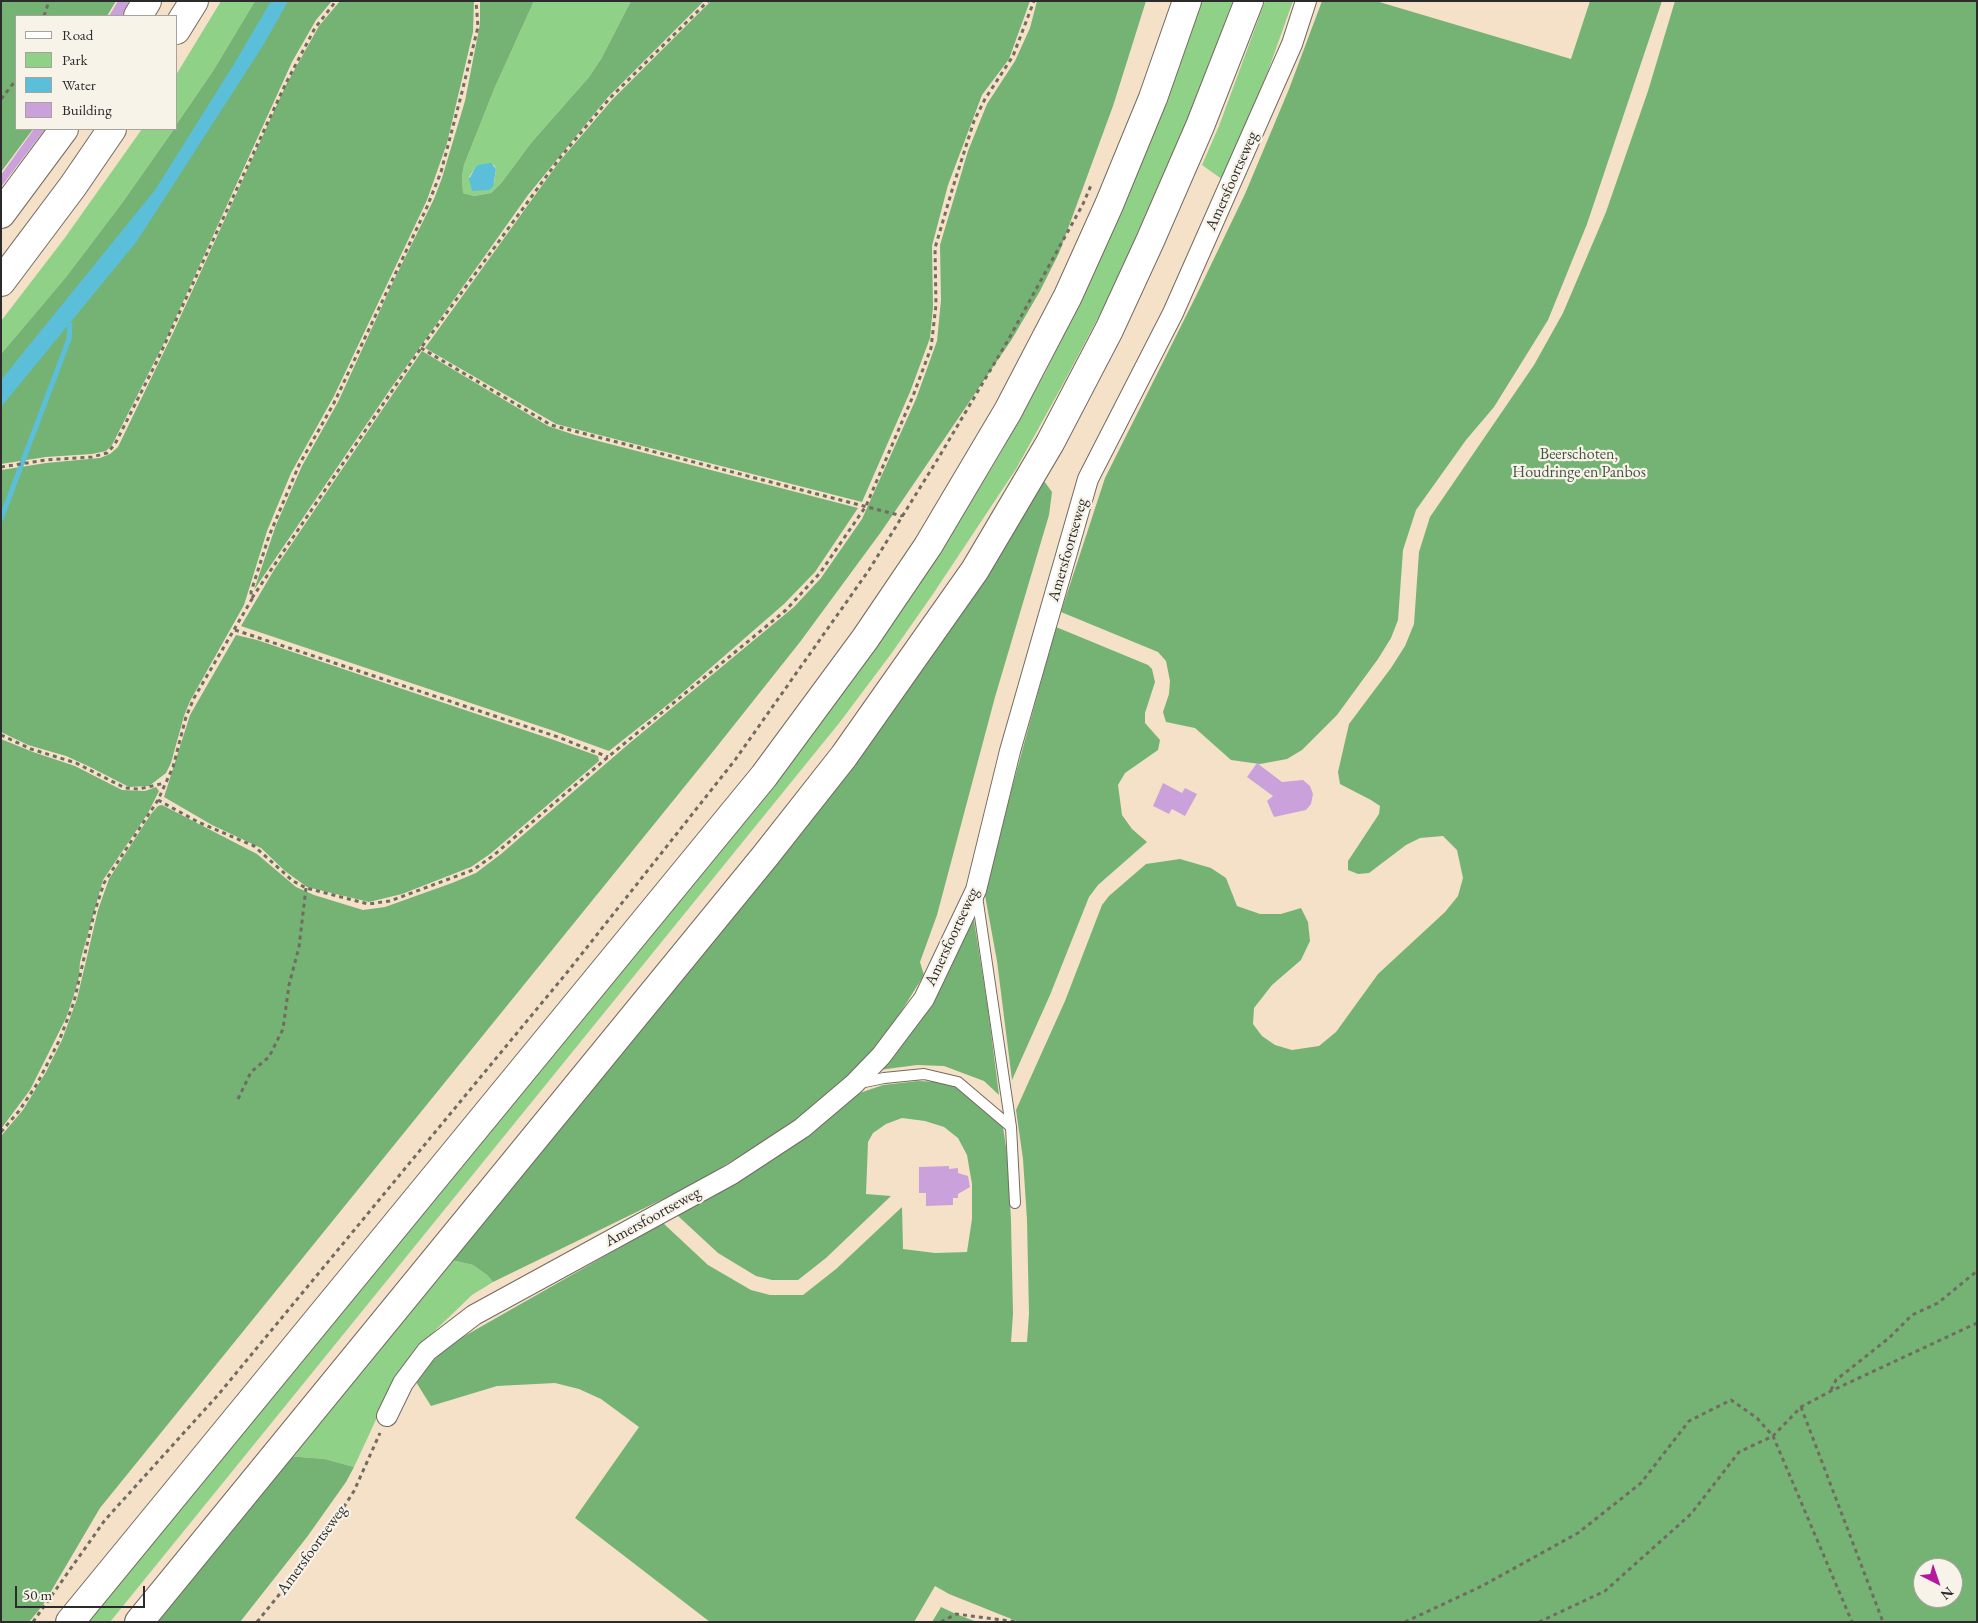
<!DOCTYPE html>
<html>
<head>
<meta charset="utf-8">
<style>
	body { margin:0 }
	#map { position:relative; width:1978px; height:1623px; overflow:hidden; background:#f5e1c8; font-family:"EB Garamond",serif }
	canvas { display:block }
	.frame { position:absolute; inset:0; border:2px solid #2b2b2b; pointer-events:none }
	.legend { position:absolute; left:15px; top:15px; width:162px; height:115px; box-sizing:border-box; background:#f7f3e8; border:1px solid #a5a39c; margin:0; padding:6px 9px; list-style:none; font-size:15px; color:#2b2b2b }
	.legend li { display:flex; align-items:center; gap:10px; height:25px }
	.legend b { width:25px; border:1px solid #a5a39c }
	.north { position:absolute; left:1913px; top:1558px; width:50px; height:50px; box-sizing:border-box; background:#f7f3e8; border:1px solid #a5a39c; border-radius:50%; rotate:139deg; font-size:14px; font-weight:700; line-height:20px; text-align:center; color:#2b2b2b }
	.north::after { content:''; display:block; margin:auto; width:18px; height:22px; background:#b5179e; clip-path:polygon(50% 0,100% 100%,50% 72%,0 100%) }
	.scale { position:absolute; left:15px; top:1586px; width:130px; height:22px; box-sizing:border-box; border:2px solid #2b2b2b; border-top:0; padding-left:6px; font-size:15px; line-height:18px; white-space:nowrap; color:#2b2b2b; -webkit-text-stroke:4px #f7f3e8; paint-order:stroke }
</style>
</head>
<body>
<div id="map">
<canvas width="1978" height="1623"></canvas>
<div class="frame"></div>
<ul class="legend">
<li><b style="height:6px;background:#fff"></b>Road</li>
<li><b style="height:14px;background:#90d188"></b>Park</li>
<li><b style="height:14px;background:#5bbfd9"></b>Water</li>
<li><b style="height:14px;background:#cba1dc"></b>Building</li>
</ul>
<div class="north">N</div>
<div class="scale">50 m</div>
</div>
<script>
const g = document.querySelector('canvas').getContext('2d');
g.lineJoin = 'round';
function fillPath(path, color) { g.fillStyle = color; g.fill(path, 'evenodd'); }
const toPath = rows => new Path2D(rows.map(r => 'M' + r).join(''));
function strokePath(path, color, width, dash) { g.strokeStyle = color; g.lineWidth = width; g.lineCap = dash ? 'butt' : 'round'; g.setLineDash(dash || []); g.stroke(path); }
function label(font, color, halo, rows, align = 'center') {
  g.font = font + ' "EB Garamond",serif'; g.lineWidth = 4.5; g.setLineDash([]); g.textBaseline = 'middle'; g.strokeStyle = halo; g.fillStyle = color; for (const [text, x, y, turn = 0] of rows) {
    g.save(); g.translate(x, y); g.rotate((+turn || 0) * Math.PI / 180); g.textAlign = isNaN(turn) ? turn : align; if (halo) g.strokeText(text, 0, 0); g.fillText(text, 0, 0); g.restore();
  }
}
fillPath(toPath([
	[221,1,255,1,213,71,176,125,176,75],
	[534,1,631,1,601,59,589,77,531,143,502,182,491,193,474,196,463,193,462,176,464,165,495,87],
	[494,165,496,169,494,183,469,177,475,168],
	[1200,1,1233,1,1203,82,1168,165,1109,297,1063,384,1016,469,933,594,891,654,840,722,110,1622,84,1622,899,612,949,538,999,456,1045,373,1082,298],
	[1265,1,1293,1,1268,71,1223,180,1202,165,1219,126],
	[142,129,174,129,122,203,66,277,1,354,1,321,64,239],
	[447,1259,473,1265,487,1275,493,1282,472,1295,419,1346,393,1383,354,1467,325,1459,287,1456]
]), '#90d188');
fillPath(toPath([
	[1,1,116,1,107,16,16,16,16,129,33,129,1,172],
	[255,1,332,1,316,20,292,62,166,339,112,445,106,451,92,454,46,457,1,464,1,354,66,277,122,203,174,129,176,129,176,125,213,71],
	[340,1,474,1,473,32,447,143,427,200,334,396,291,473,267,531,244,605,190,701,184,716,171,763,166,773,149,786,129,787,88,766,66,756,28,745,1,732,1,470,46,463,100,458,110,454,118,447,173,333,286,85,319,26],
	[480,1,534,1,495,87,464,165,462,176,463,193,474,196,491,193,502,182,531,143,589,77,601,59,631,1,704,1,608,97,528,195,391,388,254,590,276,525,302,466,338,402,394,280,434,199,442,178,465,101,480,24],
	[711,1,1030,1,1009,59,982,95,948,185,932,246,933,307,930,338,910,392,862,502,556,424,425,348,559,162,612,100],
	[1037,1,1146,1,1113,106,1059,253,1040,291,1012,339,881,532,800,642,715,749,100,1508,43,1605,29,1622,1,1622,1,1136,23,1110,46,1072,62,1040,77,999,98,910,109,879,151,814,158,806,162,805,257,854,296,887,314,895,363,910,385,907,452,883,476,873,501,854,631,742,794,607,821,578,862,519,916,399,937,341,941,300,940,245,968,151,987,104,1015,61,1030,28],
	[1322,1,1376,1,1571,59,1590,1,1662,1,1587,224,1548,320,1494,407,1466,440,1416,510,1403,550,1398,620,1391,638,1378,659,1337,715,1302,750,1287,759,1260,764,1231,760,1195,728,1166,722,1163,712,1169,694,1170,681,1166,661,1158,652,1061,612,1105,478,1196,296,1245,194,1289,89],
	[1675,1,1977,1,1977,1622,1019,1622,949,1594,935,1586,914,1622,710,1622,575,1518,639,1427,601,1399,579,1389,555,1383,497,1386,431,1406,416,1382,429,1364,454,1342,663,1223,708,1265,751,1290,770,1295,803,1295,836,1269,902,1207,903,1249,935,1253,967,1252,972,1219,972,1184,967,1155,958,1138,944,1127,925,1121,902,1118,886,1124,873,1133,868,1142,866,1194,891,1196,826,1258,798,1280,772,1280,756,1276,718,1253,677,1215,851,1096,883,1085,918,1081,941,1082,960,1088,1002,1120,1008,1161,1011,1221,1013,1314,1011,1342,1027,1342,1029,1314,1027,1220,1023,1159,1016,1110,1065,1001,1102,905,1109,896,1146,864,1180,859,1211,868,1226,878,1237,906,1260,914,1281,914,1301,908,1308,922,1310,941,1301,960,1272,985,1254,1008,1253,1024,1262,1036,1275,1045,1292,1050,1319,1046,1336,1032,1378,974,1445,912,1458,896,1463,878,1457,850,1443,836,1420,838,1406,845,1369,873,1358,874,1348,870,1348,861,1379,814,1380,806,1371,800,1340,784,1338,772,1349,724,1391,668,1405,646,1414,624,1419,552,1430,517,1534,365,1563,313,1606,212,1648,91],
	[1923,1568,1953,1568,1953,1598,1923,1598],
	[422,351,548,426,575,435,858,508,815,572,784,604,676,698,609,751,554,731,241,626,274,570],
	[1044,481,1052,492,1049,515,995,697,937,915,920,962,924,975,889,1031,854,1071,822,1100,789,1126,694,1184,493,1282,487,1275,473,1265,447,1259,983,581],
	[1056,627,1148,665,1152,669,1155,682,1145,713,1145,723,1160,740,1158,750,1125,773,1118,785,1122,815,1132,829,1147,842,1098,885,1089,897,1050,995,1012,1080,997,961,984,890],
	[236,635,257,640,554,740,598,756,599,761,490,854,471,867,402,894,369,902,307,887,285,871,261,848,212,825,164,797,190,715],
	[1,739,33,752,75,766,122,790,145,791,156,787,159,791,148,813,103,880,80,962,79,977,73,998,66,1018,30,1090,1,1129],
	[973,914,988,1009,999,1095,984,1081,944,1066,917,1065,879,1070,907,1039,932,999],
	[287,1456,325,1459,354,1467,346,1482,307,1537,240,1622,153,1622],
	[941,1607,956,1614,977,1622,932,1622]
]), '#74b374');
fillPath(toPath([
	[271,1,288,1,264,44,137,241,1,407,1,380,155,190,234,64],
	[491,163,496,169,493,187,489,190,472,191,469,179,475,168,478,165]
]), '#5bbfd9');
strokePath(toPath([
	[1,519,69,339,70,325]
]), '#5bbfd9', 5);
fillPath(toPath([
	[118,1,129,1,122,16,109,16],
	[34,129,45,129,1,187,1,175],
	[1257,763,1282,782,1303,780,1310,786,1313,794,1311,804,1306,810,1274,817,1267,801,1273,796,1247,777],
	[1163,783,1182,793,1185,788,1197,794,1185,816,1172,809,1169,814,1153,806],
	[949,1166,949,1169,958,1168,958,1173,968,1176,970,1187,958,1194,958,1198,953,1198,953,1205,926,1206,926,1193,919,1193,919,1167]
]), '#cba1dc');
const lane = toPath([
	[977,896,1011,1127],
	[860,1083,884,1078,924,1074,958,1082,1011,1127,1015,1203]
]);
const street = toPath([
	[387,1416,403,1383,427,1351,474,1315,732,1174,802,1128,854,1084,881,1056,924,999,976,890,1010,751,1088,479,1173,313,1292,44,1306,1]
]);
const primary = toPath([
	[70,1622,764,776,865,639,928,546,1008,411,1068,296,1109,205,1153,98,1187,1],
	[139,1622,766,855,844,756,975,570,1050,443,1109,330,1150,241,1200,126,1249,1]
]);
const highway = toPath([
	[138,16,147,1],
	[176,30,194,1],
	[1,214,64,129],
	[1,282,73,186,112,129]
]);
strokePath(lane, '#726b62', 12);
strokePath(street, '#726b62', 22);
strokePath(primary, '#726b62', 30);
strokePath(highway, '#726b62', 30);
strokePath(toPath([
	[44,16,49,1],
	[1,99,16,80],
	[421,348,551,425,902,516],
	[1,467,46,460,92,457,107,453,115,444,156,363,286,83,315,28,336,1],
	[252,598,421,348,559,159,609,99,708,1],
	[235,630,558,737,608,757],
	[1,735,31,749,76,763,125,788,139,789,165,783],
	[158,800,198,822,254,846,293,881,306,888,368,904,390,901,473,870,494,855,608,757,786,610,820,573,866,506,913,396,931,348,936,305,935,248,953,187,974,121,985,99,1013,56,1034,1],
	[238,1099,251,1072,269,1057,283,1029,289,985,299,947,306,888],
	[1,1132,19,1111,37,1084,59,1041,74,1002,94,914,104,883,158,800,173,767,186,717,194,698,252,599,251,592,269,536,299,465,334,403,427,207,441,172,461,96,478,27,476,1],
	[1831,1390,1836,1380,1889,1338,1912,1315,1938,1303,1977,1271],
	[1801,1407,1883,1622],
	[33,1622,105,1520,218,1395,569,970,735,760,869,570,939,457,1007,342,1083,204,1092,183],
	[257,1622,321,1543,354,1491,380,1433],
	[941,1622,956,1614,1019,1622],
	[1405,1622,1482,1586,1578,1533,1641,1483,1689,1421,1731,1400,1757,1418,1773,1436,1852,1622],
	[1539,1622,1605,1591,1691,1514,1739,1452,1773,1436,1801,1407,1831,1391,1977,1323]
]), '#726b62', 3, [4, 4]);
strokePath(lane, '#fff', 10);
strokePath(street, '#fff', 20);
strokePath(primary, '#fff', 28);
strokePath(highway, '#fff', 28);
label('16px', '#2b2b2b', '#f7f3e8', [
	["Amersfoortseweg",1232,181,-66],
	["Amersfoortseweg",1068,550,-74],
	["Amersfoortseweg",952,937,-65],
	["Amersfoortseweg",653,1217,-29],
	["Amersfoortseweg",312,1550,-54]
]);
label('16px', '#445442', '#f7f3e8', [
	["Beerschoten,",1579,455],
	["Houdringe en Panbos",1579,473]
]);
</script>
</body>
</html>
